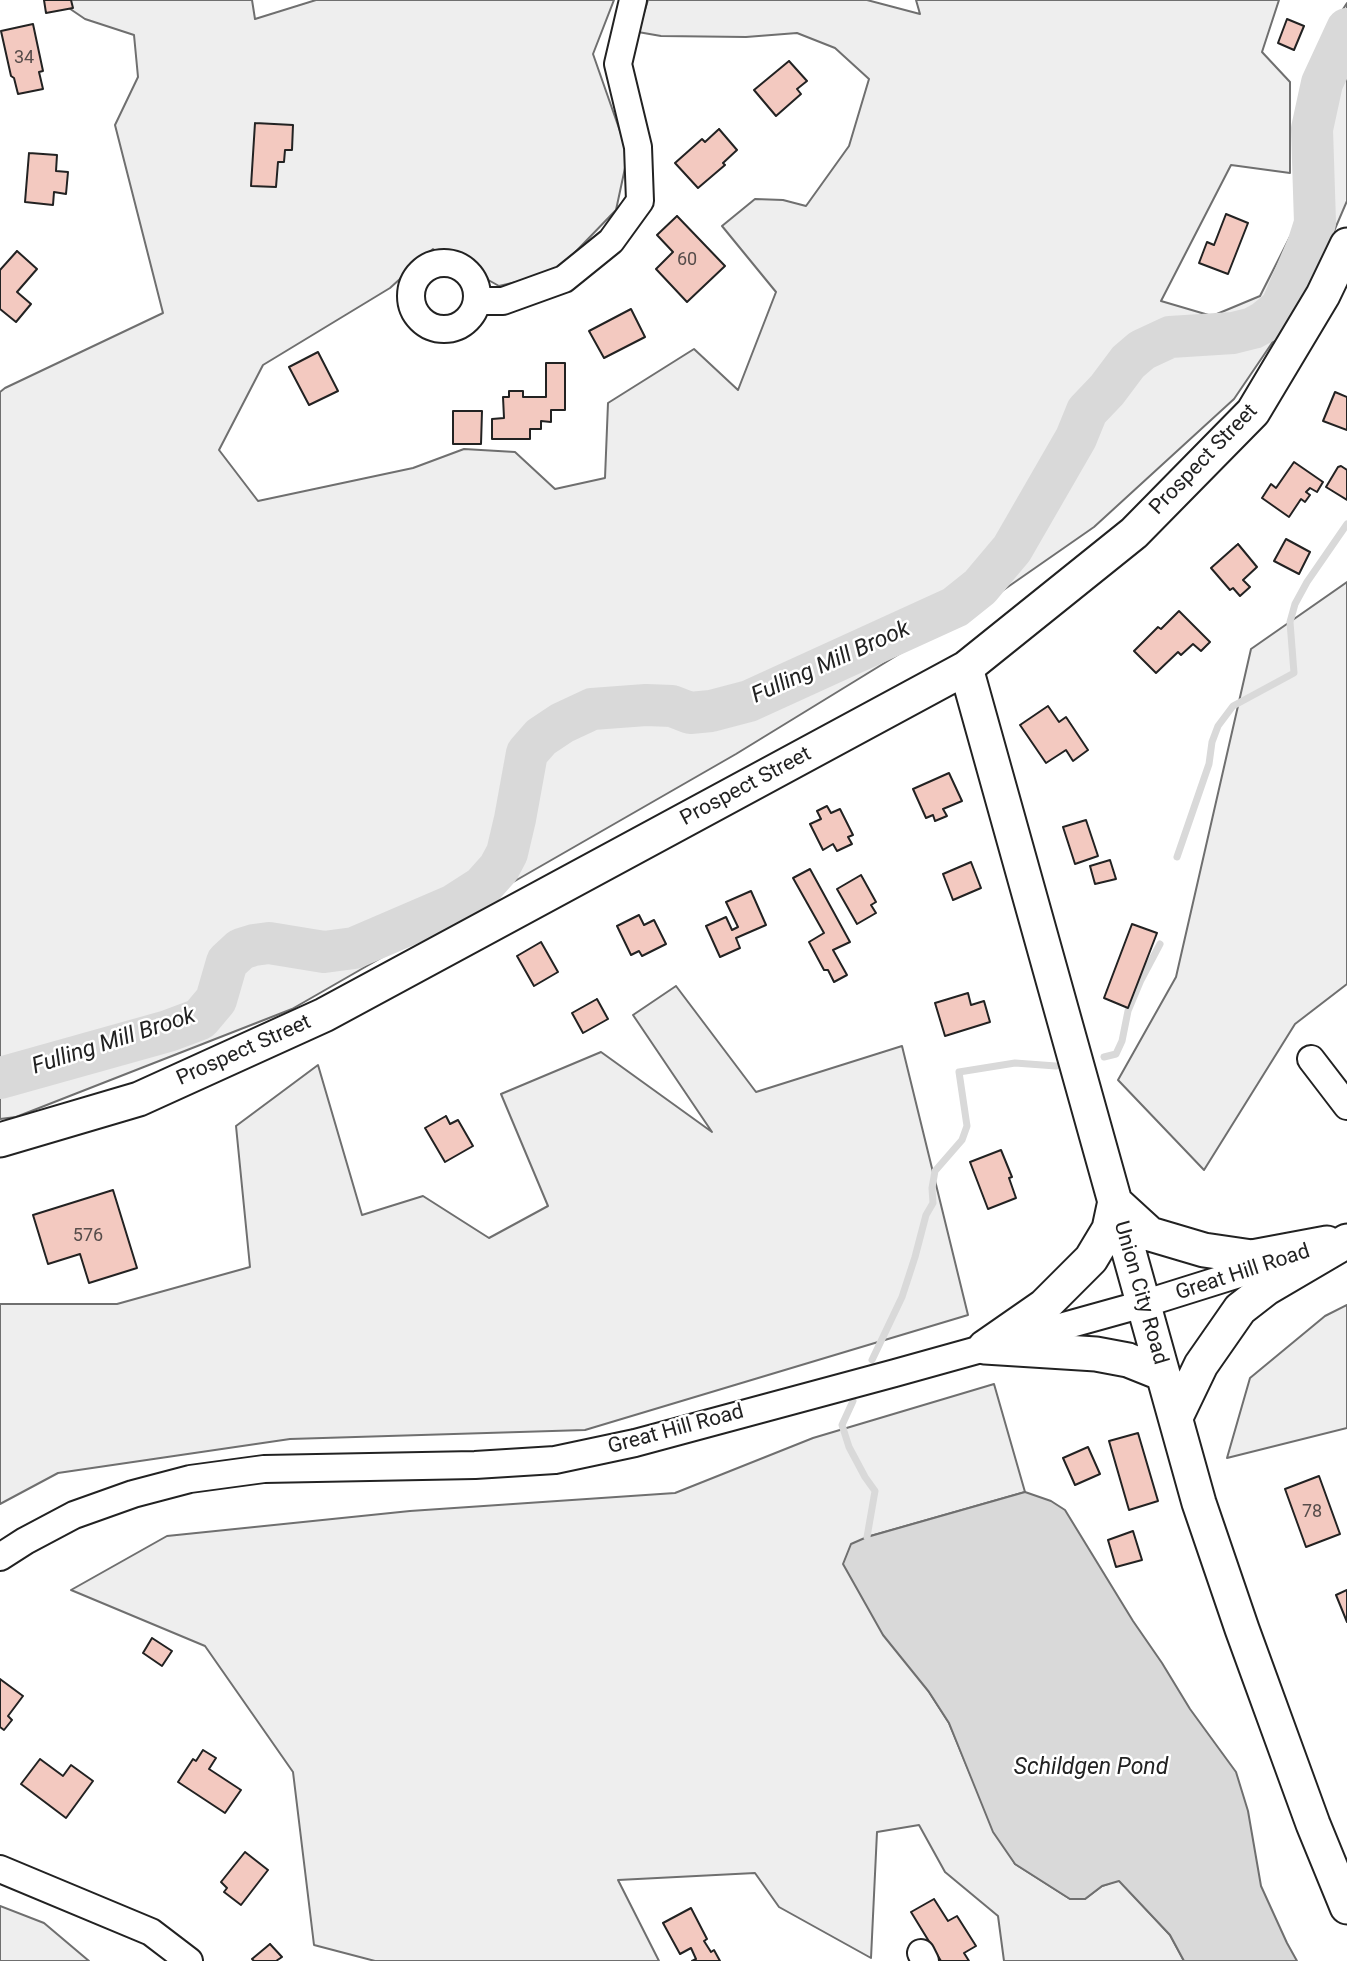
<!DOCTYPE html>
<html>
<head>
<meta charset="utf-8">
<style>
	body { margin:0 }
	canvas { display:block; background:#fff }
</style>
</head>
<body>
<canvas width="1347" height="1961"></canvas>
<script>
const g = document.querySelector('canvas').getContext('2d');
g.lineJoin = 'round';
function fillPath(path, color) { g.fillStyle = color; g.fill(path, 'evenodd'); }
const toPath = rows => new Path2D(rows.map(r => 'M' + r).join(''));
function strokePath(path, color, width, dash) { g.strokeStyle = color; g.lineWidth = width; g.lineCap = dash ? 'butt' : 'round'; g.setLineDash(dash || []); g.stroke(path); }
function label(font, color, halo, rows, align = 'center') {
  g.font = font + ' Roboto,sans-serif'; g.lineWidth = 5; g.setLineDash([]); g.textBaseline = 'middle'; g.strokeStyle = halo; g.fillStyle = color; for (const [text, x, y, turn = 0] of rows) {
    g.save(); g.translate(x, y); g.rotate((+turn || 0) * Math.PI / 180); g.textAlign = isNaN(turn) ? turn : align; if (halo) g.strokeText(text, 0, 0); g.fillText(text, 0, 0); g.restore();
  }
}
const green = toPath([
	[57,0,252,0,255,19,316,0,614,0,593,54,628,154,616,210,555,273,499,286,433,249,390,288,263,365,219,450,258,501,413,468,464,449,515,452,555,489,605,478,608,403,694,349,738,390,776,292,722,226,755,199,783,200,806,206,849,146,869,79,835,48,797,33,746,37,661,36,638,32,648,0,867,0,920,14,916,0,1279,0,1262,52,1290,82,1290,173,1231,165,1161,301,1212,316,1260,296,1300,217,1325,54,1334,23,1347,3,1347,201,1310,287,1234,399,1094,527,1002,591,736,754,292,1009,16,1117,0,1119,0,392,5,388,163,313,115,125,138,77,134,35,85,19,57,0],
	[1347,582,1347,984,1295,1024,1204,1170,1118,1080,1176,977,1251,649,1347,582],
	[676,986,756,1092,902,1046,968,1315,585,1430,290,1439,58,1473,0,1504,0,1304,117,1304,250,1267,236,1126,318,1065,362,1215,423,1196,489,1238,548,1206,501,1094,601,1052,712,1132,633,1015,676,986],
	[1347,1305,1347,1428,1227,1458,1250,1378,1325,1316,1347,1305],
	[994,1384,1025,1492,867,1537,929,1692,949,1723,971,1776,1015,1864,1070,1899,1085,1899,1102,1886,1119,1880,1170,1935,1184,1961,1004,1961,998,1916,945,1872,919,1825,877,1832,871,1958,779,1907,755,1873,618,1880,659,1961,375,1961,314,1945,293,1772,205,1646,71,1590,167,1536,410,1511,675,1493,813,1438,994,1384],
	[0,1906,44,1923,89,1961,0,1961,0,1906]
]);
fillPath(green, '#eee');
strokePath(green, '#6f6f6f', 2);
const water = toPath([
	[1025,1492,1051,1501,1065,1510,1133,1621,1162,1663,1190,1709,1236,1772,1248,1811,1261,1886,1287,1943,1297,1961,1184,1961,1170,1935,1119,1881,1102,1886,1085,1899,1070,1899,1015,1864,993,1832,949,1723,929,1692,883,1635,843,1564,851,1544,867,1537,1025,1492]
]);
fillPath(water, '#d9d9d9');
strokePath(water, '#6f6f6f', 2);
strokePath(toPath([
	[1177,857,1209,764,1212,742,1218,726,1233,706,1294,673,1290,622,1295,604,1307,582,1347,524],
	[1104,1057,1116,1054,1122,1041,1128,1011,1141,980,1160,944],
	[872,1360,902,1297,915,1257,926,1215,933,1203,932,1188,935,1171,962,1140,967,1126,959,1072,1015,1063,1056,1066],
	[853,1401,842,1425,849,1447,865,1477,875,1491,867,1537]
]), '#d9d9d9', 7);
strokePath(toPath([
	[0,1078,168,1031,200,1019,216,1000,227,962,241,949,254,945,269,943,324,952,354,948,454,905,482,887,499,868,507,853,515,819,527,753,541,737,562,723,592,709,646,705,672,706,690,713,711,711,749,701,955,607,980,587,1012,549,1076,438,1087,411,1107,390,1128,362,1142,350,1170,337,1233,333,1253,328,1264,322,1281,308,1308,245,1315,223,1312,129,1322,83,1347,29]
]), '#d9d9d9', 42);
const building = toPath([
	[44,0,71,0,73,8,46,13,44,0],
	[1287,19,1304,26,1294,50,1278,43,1287,19],
	[33,24,43,71,39,72,43,89,18,94,14,78,11,76,1,31,33,24],
	[789,61,807,81,797,89,801,94,776,116,754,90,789,61],
	[255,123,293,125,292,150,285,150,284,162,278,162,276,187,251,186,255,123],
	[719,129,737,150,723,163,725,165,698,188,675,163,702,139,705,142,719,129],
	[29,153,57,155,56,171,68,172,66,194,54,192,53,205,25,202,29,153],
	[1226,214,1248,223,1228,274,1199,263,1207,242,1214,245,1226,214],
	[677,216,725,266,687,302,656,269,673,252,657,235,677,216],
	[17,251,37,269,17,292,31,304,16,322,0,309,0,270,17,251],
	[631,309,645,337,604,358,589,331,631,309],
	[318,352,338,391,309,405,289,367,318,352],
	[546,363,565,363,565,410,551,410,551,422,541,421,541,429,530,429,530,439,492,439,492,419,504,418,503,397,509,397,509,391,523,391,523,397,546,397,546,363],
	[1335,392,1347,397,1347,430,1323,421,1335,392],
	[453,411,482,411,481,444,453,444,453,411],
	[1294,462,1323,482,1317,492,1310,488,1306,492,1310,495,1305,502,1301,499,1289,517,1262,498,1271,484,1276,488,1294,462],
	[1341,466,1347,470,1347,500,1326,487,1338,467,1341,466],
	[1286,539,1310,552,1299,574,1274,561,1286,539],
	[1238,544,1257,567,1243,580,1250,587,1240,596,1233,588,1230,590,1211,568,1238,544],
	[1179,611,1210,642,1201,651,1193,644,1181,655,1178,652,1156,673,1134,651,1158,627,1161,629,1179,611],
	[1048,706,1059,722,1066,717,1088,750,1073,761,1066,750,1046,763,1020,725,1048,706],
	[949,773,962,801,943,809,947,816,935,821,933,815,926,818,913,789,949,773],
	[827,806,831,813,840,809,853,835,848,837,852,844,837,851,833,844,823,850,810,824,821,819,817,811,827,806],
	[1086,820,1098,856,1075,864,1063,827,1086,820],
	[1110,860,1116,879,1095,884,1090,866,1110,860],
	[971,862,981,888,953,900,943,874,971,862],
	[810,869,850,942,833,950,847,975,834,982,828,970,824,970,809,942,824,933,793,878,810,869],
	[861,875,876,902,871,905,876,913,857,924,837,889,861,875],
	[751,891,766,925,736,938,740,948,720,957,706,926,726,917,732,930,738,927,726,902,751,891],
	[639,915,644,925,654,920,666,944,642,956,639,951,631,955,617,926,639,915],
	[1132,924,1157,933,1128,1008,1104,998,1132,924],
	[541,942,558,972,534,986,517,956,541,942],
	[968,993,971,1005,984,1001,990,1022,945,1036,935,1003,968,993],
	[597,999,608,1019,583,1033,572,1013,597,999],
	[446,1116,450,1124,458,1120,473,1146,445,1162,425,1128,446,1116],
	[1001,1150,1012,1177,1009,1178,1016,1198,988,1209,970,1162,1001,1150],
	[113,1190,137,1268,89,1283,80,1254,48,1264,33,1215,113,1190],
	[1138,1433,1158,1501,1129,1510,1109,1441,1138,1433],
	[1088,1447,1100,1474,1075,1485,1063,1458,1088,1447],
	[1319,1476,1340,1534,1306,1547,1285,1489,1319,1476],
	[1133,1531,1142,1560,1116,1567,1108,1540,1133,1531],
	[1347,1590,1347,1622,1336,1595,1347,1590],
	[152,1638,172,1651,162,1666,143,1653,152,1638],
	[0,1679,23,1696,8,1716,12,1720,4,1730,0,1727,0,1679],
	[203,1750,216,1758,209,1769,241,1790,225,1813,178,1782,193,1759,196,1761,203,1750],
	[40,1759,63,1776,71,1765,93,1781,66,1818,21,1784,40,1759],
	[245,1852,268,1870,241,1905,224,1892,227,1888,221,1882,245,1852],
	[934,1899,948,1921,957,1916,976,1946,964,1953,969,1961,941,1961,911,1912,934,1899],
	[691,1908,707,1939,704,1941,711,1952,714,1950,720,1961,692,1961,696,1959,691,1948,680,1954,663,1923,691,1908],
	[270,1944,282,1957,276,1961,254,1961,252,1959,270,1944]
]);
fillPath(building, '#f3c9c0');
strokePath(building, '#222', 2);
const minor = toPath([
	'411 296a33 33 0 1 1 66 0a33 33 0 1 1-66 0Z',
	[477,301,503,301,564,279,611,241,640,201,638,147,618,64,633,0],
	[1311,1059,1347,1106],
	[0,1557,25,1541,74,1515,133,1494,190,1479,264,1469,475,1465,555,1460,635,1443,895,1373,1143,1304,1277,1262],
	[0,1869,151,1932,189,1961],
	[921,1953,925,1961]
]);
const major = toPath([
	[966,668,1199,1503,1242,1629,1313,1824,1347,1907],
	[0,1140,139,1099,324,1015,966,668,1134,533,1253,412,1323,295,1347,245],
	[1115,1202,1150,1234,1204,1250,1252,1257,1327,1243],
	[985,1347,1044,1306,1091,1259,1109,1229,1115,1201],
	[985,1347,1096,1354,1128,1360,1163,1374],
	[1176,1417,1201,1365,1240,1309,1267,1288,1347,1241]
]);
strokePath(minor, '#222', 30);
strokePath(major, '#222', 37);
strokePath(minor, '#fff', 26);
strokePath(major, '#fff', 33);
label('18px', '#564c4a', null, [
	["34",24,58],
	["60",687,260],
	["576",88,1236],
	["78",1312,1512]
]);
label('21px', '#222', '#fff', [
	["Prospect Street",1204,460,-46],
	["Prospect Street",746,787,-28],
	["Prospect Street",244,1051,-24],
	["Great Hill Road",1243,1273,-18],
	["Union City Road",1140,1293,74],
	["Great Hill Road",676,1430,-15]
]);
label('italic 23px', '#222', '#fff', [
	["Fulling Mill Brook",831,663,-24],
	["Fulling Mill Brook",114,1042,-18],
	["Schildgen Pond",1091,1768]
]);
</script>
</body>
</html>
